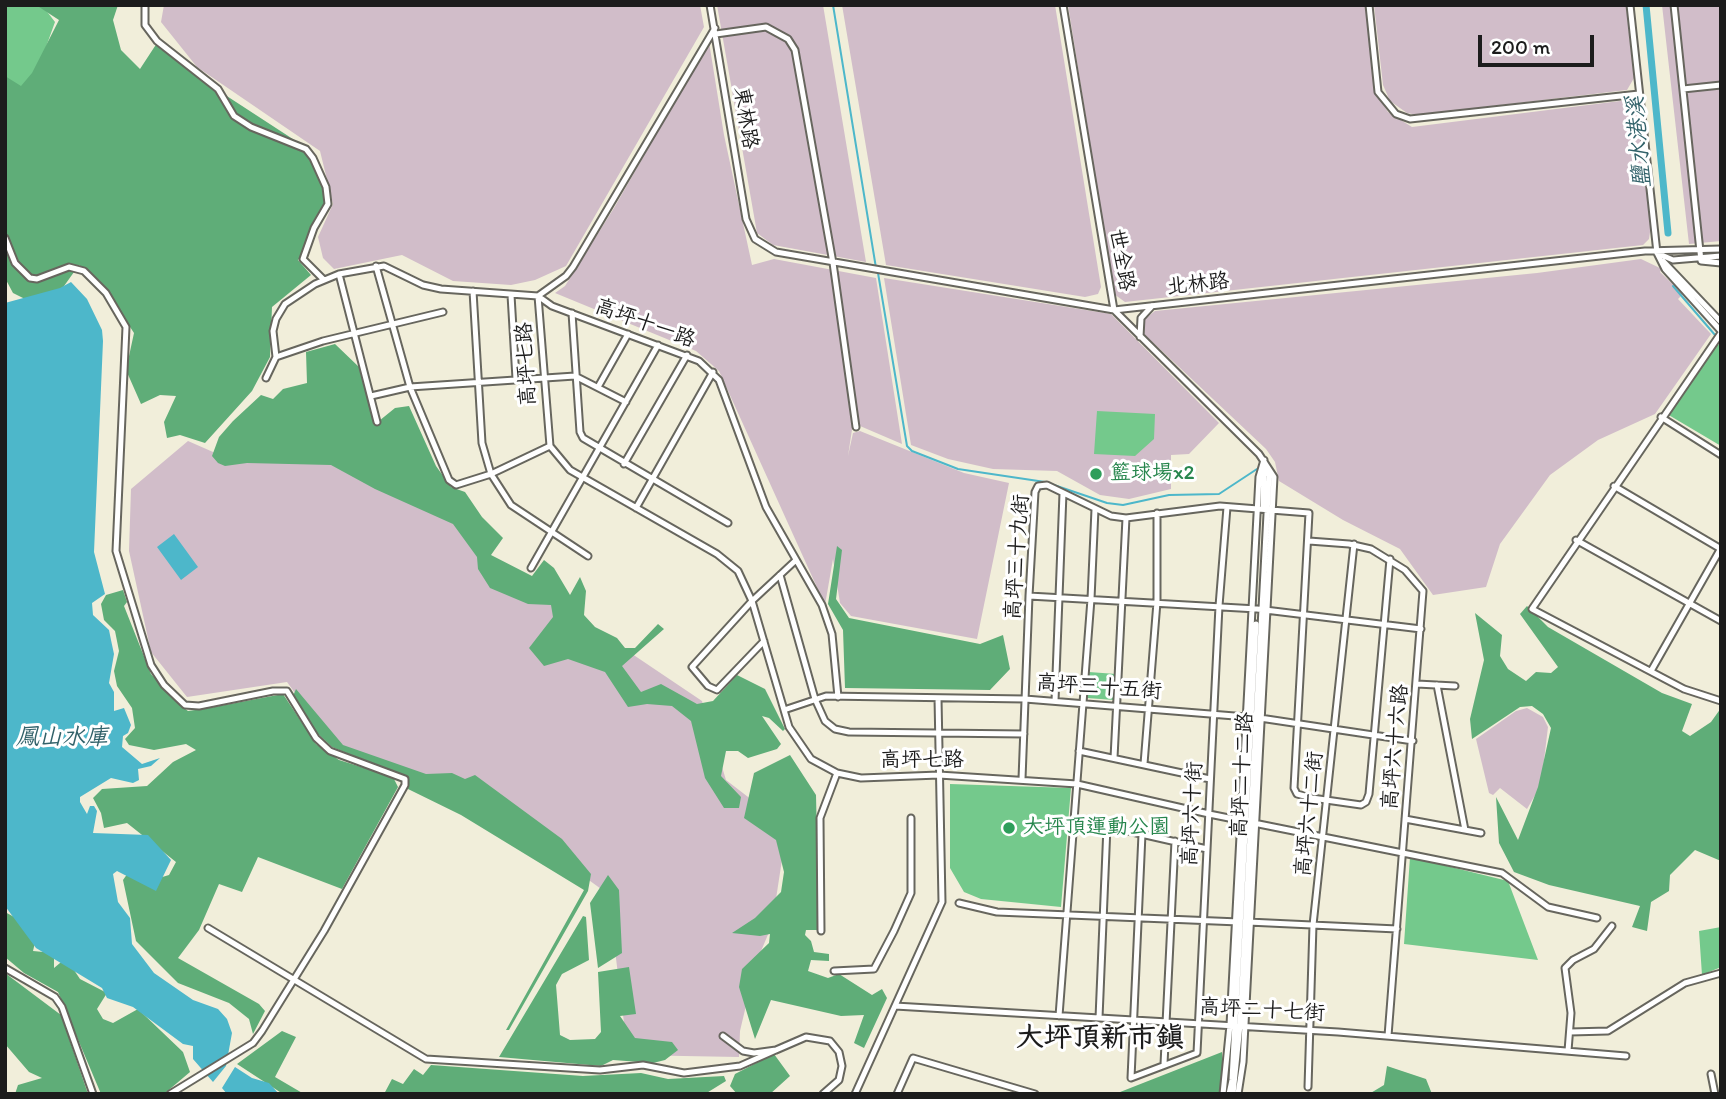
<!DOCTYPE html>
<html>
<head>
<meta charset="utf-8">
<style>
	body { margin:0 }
	#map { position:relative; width:1726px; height:1099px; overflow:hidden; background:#f1eeda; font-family:Itim,sans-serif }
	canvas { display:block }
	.frame { position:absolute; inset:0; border:7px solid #1c1c1c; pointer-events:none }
	.scale { position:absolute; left:1478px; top:35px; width:116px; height:32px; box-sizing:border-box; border:4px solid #1c1c1c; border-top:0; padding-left:9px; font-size:21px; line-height:24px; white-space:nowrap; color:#1c1c1c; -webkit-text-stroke:5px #fff; paint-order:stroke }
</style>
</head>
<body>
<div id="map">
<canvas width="1726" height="1099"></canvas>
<div class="frame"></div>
<div class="scale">200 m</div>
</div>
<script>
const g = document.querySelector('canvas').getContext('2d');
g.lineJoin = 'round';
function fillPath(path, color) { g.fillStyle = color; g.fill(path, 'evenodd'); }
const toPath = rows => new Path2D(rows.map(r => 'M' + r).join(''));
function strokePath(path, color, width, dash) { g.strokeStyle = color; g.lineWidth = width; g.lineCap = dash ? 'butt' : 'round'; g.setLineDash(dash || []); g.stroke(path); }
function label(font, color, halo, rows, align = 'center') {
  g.font = font + ' Itim,"LXGW WenKai TC",sans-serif'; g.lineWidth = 6; g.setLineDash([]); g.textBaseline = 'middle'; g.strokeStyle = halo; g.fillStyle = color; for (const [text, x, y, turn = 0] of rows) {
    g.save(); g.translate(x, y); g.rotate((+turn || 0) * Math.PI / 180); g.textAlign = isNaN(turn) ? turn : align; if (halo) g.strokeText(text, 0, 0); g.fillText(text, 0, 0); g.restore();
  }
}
fillPath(toPath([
	[164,5,700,5,704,27,566,266,535,280,511,285,453,281,402,255,334,269,323,258,318,237,333,204,320,151,197,67,161,22],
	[717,5,823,5,866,262,773,245,757,233],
	[842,5,1055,5,1101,287,1098,294,1085,297,886,265],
	[1068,5,1366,5,1374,90,1388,112,1412,127,1628,100,1638,110,1651,225,1649,239,1643,245,1125,302,1114,294],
	[1374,5,1626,5,1634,78,1627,90,1417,115,1407,113,1390,101,1383,85],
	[1662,5,1721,5,1721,241,1689,244],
	[709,42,724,135,752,265,774,259,876,278,902,444,853,423,848,456,853,433,860,431,964,473,1009,483,977,639,851,616,840,603,833,559,825,605,719,371,696,351,555,293,565,286,614,208],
	[1641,259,1662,269,1660,272,1683,294,1678,299,1711,334,1655,414,1598,440,1550,475,1500,544,1486,587,1433,595,1400,549,1343,520,1279,481,1275,462,1266,449,1144,334,1145,319,1155,311,1537,273],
	[884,278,1111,314,1219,423,1189,454,1171,455,1171,489,1129,499,1100,495,1057,471,993,469,948,459,911,445],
	[188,441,229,459,330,447,463,523,485,555,702,701,726,780,787,827,772,925,756,963,740,1031,739,1057,628,1055,608,894,465,790,332,744,287,682,187,697,151,652,129,551,131,489],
	[1527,708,1543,717,1548,727,1541,785,1527,809,1500,788,1493,795,1489,793,1476,739,1516,711]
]), '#d1bdc9');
fillPath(toPath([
	[5,5,42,5,55,22,42,58,38,87,5,92],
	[1718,344,1721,347,1721,446,1667,414],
	[1097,411,1155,414,1154,439,1135,456,1094,454],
	[1089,672,1116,674,1114,700,1087,698],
	[950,784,1071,788,1061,907,981,899,964,892,950,868],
	[1410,857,1508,881,1538,960,1404,944],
	[1721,927,1721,967,1702,975,1699,931]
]), '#74c98c');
fillPath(toPath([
	[36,5,118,5,113,20,121,50,140,69,157,43,193,74,302,145,323,178,325,204,306,251,298,260,311,275,272,307,270,357,252,391,205,443,180,435,167,438,164,422,176,396,160,395,141,404,126,370,134,333,115,304,79,265,47,310,13,293,5,278,5,76,21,86,32,73,59,20],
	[335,344,359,367,374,425,395,408,409,406,436,466,451,487,465,492,482,517,503,538,491,555,532,576,544,560,554,568,570,595,580,577,586,591,584,615,595,627,617,638,625,648,635,648,658,624,664,629,622,666,641,692,661,684,697,704,713,701,737,675,765,689,785,729,783,731,769,718,762,716,781,744,777,749,748,758,738,751,726,751,721,776,741,797,739,808,724,808,705,778,691,721,672,706,647,704,628,707,605,672,568,659,544,666,529,648,553,617,551,605,528,604,490,588,478,569,477,557,453,524,375,489,331,465,247,463,225,466,218,463,212,456,219,437,233,421,261,395,273,399,283,389,307,383,306,352],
	[837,546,842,550,836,599,849,618,980,644,1003,635,1010,669,990,690,845,688,843,630,828,604],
	[123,590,127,602,124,606,151,674,180,705,188,711,209,708,283,694,316,744,339,760,393,777,398,787,342,889,258,857,242,892,219,884,199,930,178,958,259,1004,265,1011,253,1034,249,1019,229,1003,178,983,136,941,123,880,130,870,149,881,169,875,176,862,127,823,104,828,101,813,93,798,102,789,147,786,173,762,196,750,186,744,154,750,129,745,125,739,135,728,132,708,117,686,114,671,119,651,115,631,104,620,101,604,106,595],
	[1527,606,1548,627,1662,693,1692,704,1682,731,1690,736,1711,722,1721,708,1721,861,1695,850,1670,875,1669,891,1651,902,1647,931,1632,927,1640,906,1549,885,1514,872,1499,843,1496,797,1518,840,1538,787,1551,728,1543,714,1532,706,1520,707,1472,739,1470,719,1484,660,1475,613,1502,635,1500,656,1508,669,1526,681,1536,672,1551,673,1558,667,1520,614],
	[296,689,343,745,426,774,452,773,465,779,475,775,562,839,591,874,588,891,509,1030,506,1030,584,890,461,815,408,789,409,779,332,747,316,732,293,696],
	[790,755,816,795,819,930,806,930,805,935,811,941,814,952,829,954,829,961,811,960,808,971,828,978,839,974,872,995,882,989,887,998,864,1048,854,1043,864,1015,841,1016,771,1000,755,1039,739,987,742,969,769,943,770,934,760,936,732,933,755,918,781,892,784,872,776,840,744,818,754,773],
	[608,875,619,890,622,953,598,968,590,903],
	[5,912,38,930,33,951,54,953,54,968,66,958,80,979,107,993,97,1009,103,1019,113,1023,138,1009,183,1052,190,1072,164,1094,101,1094,58,992,24,973,5,957],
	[583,916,586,917,589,960,562,974,556,985,560,1035,570,1040,595,1039,601,1032,598,972,629,967,636,1014,620,1016,635,1038,672,1042,678,1050,665,1060,653,1063,613,1060,601,1066,499,1057],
	[5,973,61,1015,88,1094,15,1094,18,1085,42,1078,29,1072,5,1044],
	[282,1031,296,1037,275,1077,304,1094,283,1094,237,1064],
	[1222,1052,1224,1083,1220,1094,1115,1094],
	[774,1054,790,1076,770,1094,737,1094,730,1086,735,1074],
	[431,1065,583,1076,641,1073,668,1079,724,1076,726,1081,705,1094,384,1094,392,1079,403,1084,414,1069,423,1075],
	[1387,1066,1426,1079,1432,1094,1369,1094,1384,1085]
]), '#5fad78');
fillPath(toPath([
	[71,282,87,299,102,330,103,341,94,552,105,594,92,603,93,615,109,630,111,640,114,654,109,683,114,692,114,711,124,708,131,725,128,733,123,736,122,747,142,764,160,758,151,766,138,769,139,780,133,783,111,778,80,797,80,802,87,814,90,806,94,806,97,811,93,833,148,835,171,860,156,891,117,871,113,874,118,902,130,918,132,944,154,973,193,1000,218,1009,227,1019,232,1033,226,1066,213,1082,193,1059,193,1046,183,1044,133,1007,107,998,102,988,36,948,5,906,5,303,60,288],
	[174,534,198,567,181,580,157,547],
	[235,1067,252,1078,269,1083,279,1094,227,1094,222,1088]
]), '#4db7ca');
strokePath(toPath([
	[833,5,876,268],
	[878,273,907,446,912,451,958,469,1045,482],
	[1673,286,1715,335],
	[1720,340,1721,341],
	[1051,484,1107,503,1123,505,1169,495,1219,494,1257,469]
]), '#4db7ca', 2);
strokePath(toPath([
	[1646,5,1668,233]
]), '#4db7ca', 7);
const minor = toPath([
	[145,5,145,25,157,41,218,89,234,116,251,127,306,149,313,158,326,187,328,204,314,228,303,259,324,280],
	[710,5,746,219,755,239,776,252,1114,310,1645,251,1721,249],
	[1063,5,1114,310,1259,454,1274,477,1243,1062,1238,1094],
	[1369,5,1378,92,1396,114,1410,119,1639,94],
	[1630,5,1657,253,1665,269,1721,331],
	[1674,5,1701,261,1721,263],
	[716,34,766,27,788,39,795,50,833,263,856,427],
	[1683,89,1721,85],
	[5,238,15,263,30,278,37,279,69,267,84,271,106,293,126,327,116,551,151,665,164,685,185,705,199,706,273,691,287,691,316,738,330,751,405,779,405,785,324,931,262,1031,253,1043,170,1094],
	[1657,253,1673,260,1721,256],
	[1663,261,1721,322],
	[376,266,410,387,449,480,456,485,491,474,550,446],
	[339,274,377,422],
	[473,291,482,443,491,474,511,505,588,556],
	[511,295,516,379],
	[538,296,550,446,570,470,717,554,738,571,752,601,789,727,811,759,837,773,861,778,939,775,1077,784,1209,814,1502,873,1548,907,1597,918],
	[538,296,566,276,573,267,715,28],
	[572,313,580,432,583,438,728,523],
	[1721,333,1532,609,1684,689,1721,701],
	[1140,337,1141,318,1152,306],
	[276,357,273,331,276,319,285,304,315,284,339,274,384,266,423,285,441,289,538,296,552,306,699,361,719,380,766,507,822,605,832,634,838,697],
	[276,357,323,341,443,312],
	[266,378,276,357],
	[598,387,628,334],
	[371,396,410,387,575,376,626,402],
	[1661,417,1721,455],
	[624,464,687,355],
	[1614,486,1721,549],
	[1263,506,1264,470],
	[636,508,713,372],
	[1576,540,1721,621],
	[1309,541,1349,544,1371,549,1405,570,1423,591,1388,1036],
	[531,568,658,345],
	[780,575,815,699,825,721,835,729,849,732,1024,734],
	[1029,596,1257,609,1421,629],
	[764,641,717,690,708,686,692,667,752,601,795,561],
	[1651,671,1721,548],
	[1417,684,1455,686],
	[1437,685,1465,830],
	[1055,701,1063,493],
	[784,710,826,696,1025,699,1247,717],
	[1260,718,1413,741],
	[1079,751,1210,779],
	[1114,758,1126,518],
	[1144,764,1157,602,1157,513],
	[1022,779,1029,596,1035,492,1038,486,1047,485,1111,516,1126,518,1220,506,1309,513,1294,788,1297,794,1312,798,1361,805,1366,802,1369,794,1390,559],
	[1075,819,1207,849],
	[1405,819,1481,833],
	[1142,834,1131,1078,1197,1053,1219,606,1227,507],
	[959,903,997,912,1239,922],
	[1248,922,1397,929],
	[208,928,426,1059,600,1070,643,1065,684,1073,740,1066,776,1050],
	[821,931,820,818,837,773],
	[5,968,55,997,62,1007,93,1094],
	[834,971,874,969,894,931,911,893,911,818],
	[895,1006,1338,1032,1626,1056],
	[1059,1016,1091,599,1095,509],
	[1099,1018,1107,826],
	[1570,1032,1608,1031,1685,983,1721,973],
	[723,1036,743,1051,754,1053,776,1050,806,1037,830,1041,839,1052,842,1066,839,1080,823,1094],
	[1568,1051,1571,1013,1565,968,1573,960,1594,949,1612,926],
	[1164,1064,1175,841],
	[1711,1074,1715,1094],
	[1308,1087,1313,925,1354,544],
	[855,1094,942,902,938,698],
	[897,1094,913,1058,1035,1094],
	[1223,1094,1230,1025,1259,477,1264,460],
	[1229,1094,1232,1080,1256,624],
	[1233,1094,1240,1025,1269,476,1265,463]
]);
strokePath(minor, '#67665e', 9);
strokePath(minor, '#fff', 5);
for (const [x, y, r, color] of [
	[1096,474,7,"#2e9e5b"],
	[1009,828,7,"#2e9e5b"]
]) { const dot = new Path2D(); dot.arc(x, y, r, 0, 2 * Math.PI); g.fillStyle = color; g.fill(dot); strokePath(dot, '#fff', 2.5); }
label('21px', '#1c1c1c', '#fff', [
	["東林路",745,118,81],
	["世全路",1121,260,80],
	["北林路",1198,285,-6],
	["高坪十一路",645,324,20],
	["高坪七路",527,364,-93],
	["高坪三十九街",1018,557,-86],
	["高坪三十五街",1099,688,4],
	["高坪六十六路",1396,747,-85],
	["高坪七路",922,761],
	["高坪二十二路",1243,775,-87],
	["高坪六十街",1193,814,-87],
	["高坪六十二街",1310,814,-84],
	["高坪二十七街",1262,1011,3]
]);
label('21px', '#27864d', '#fff', [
	["籃球場x2",1110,474],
	["大坪頂運動公園",1023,828]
], 'left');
label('italic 23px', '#32626a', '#fff', [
	["鹽水港溪",1640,142,-95],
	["鳳山水庫",62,738]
]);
label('bold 28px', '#1c1c1c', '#fff', [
	["大坪頂新市鎮",1100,1039]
]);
</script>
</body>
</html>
